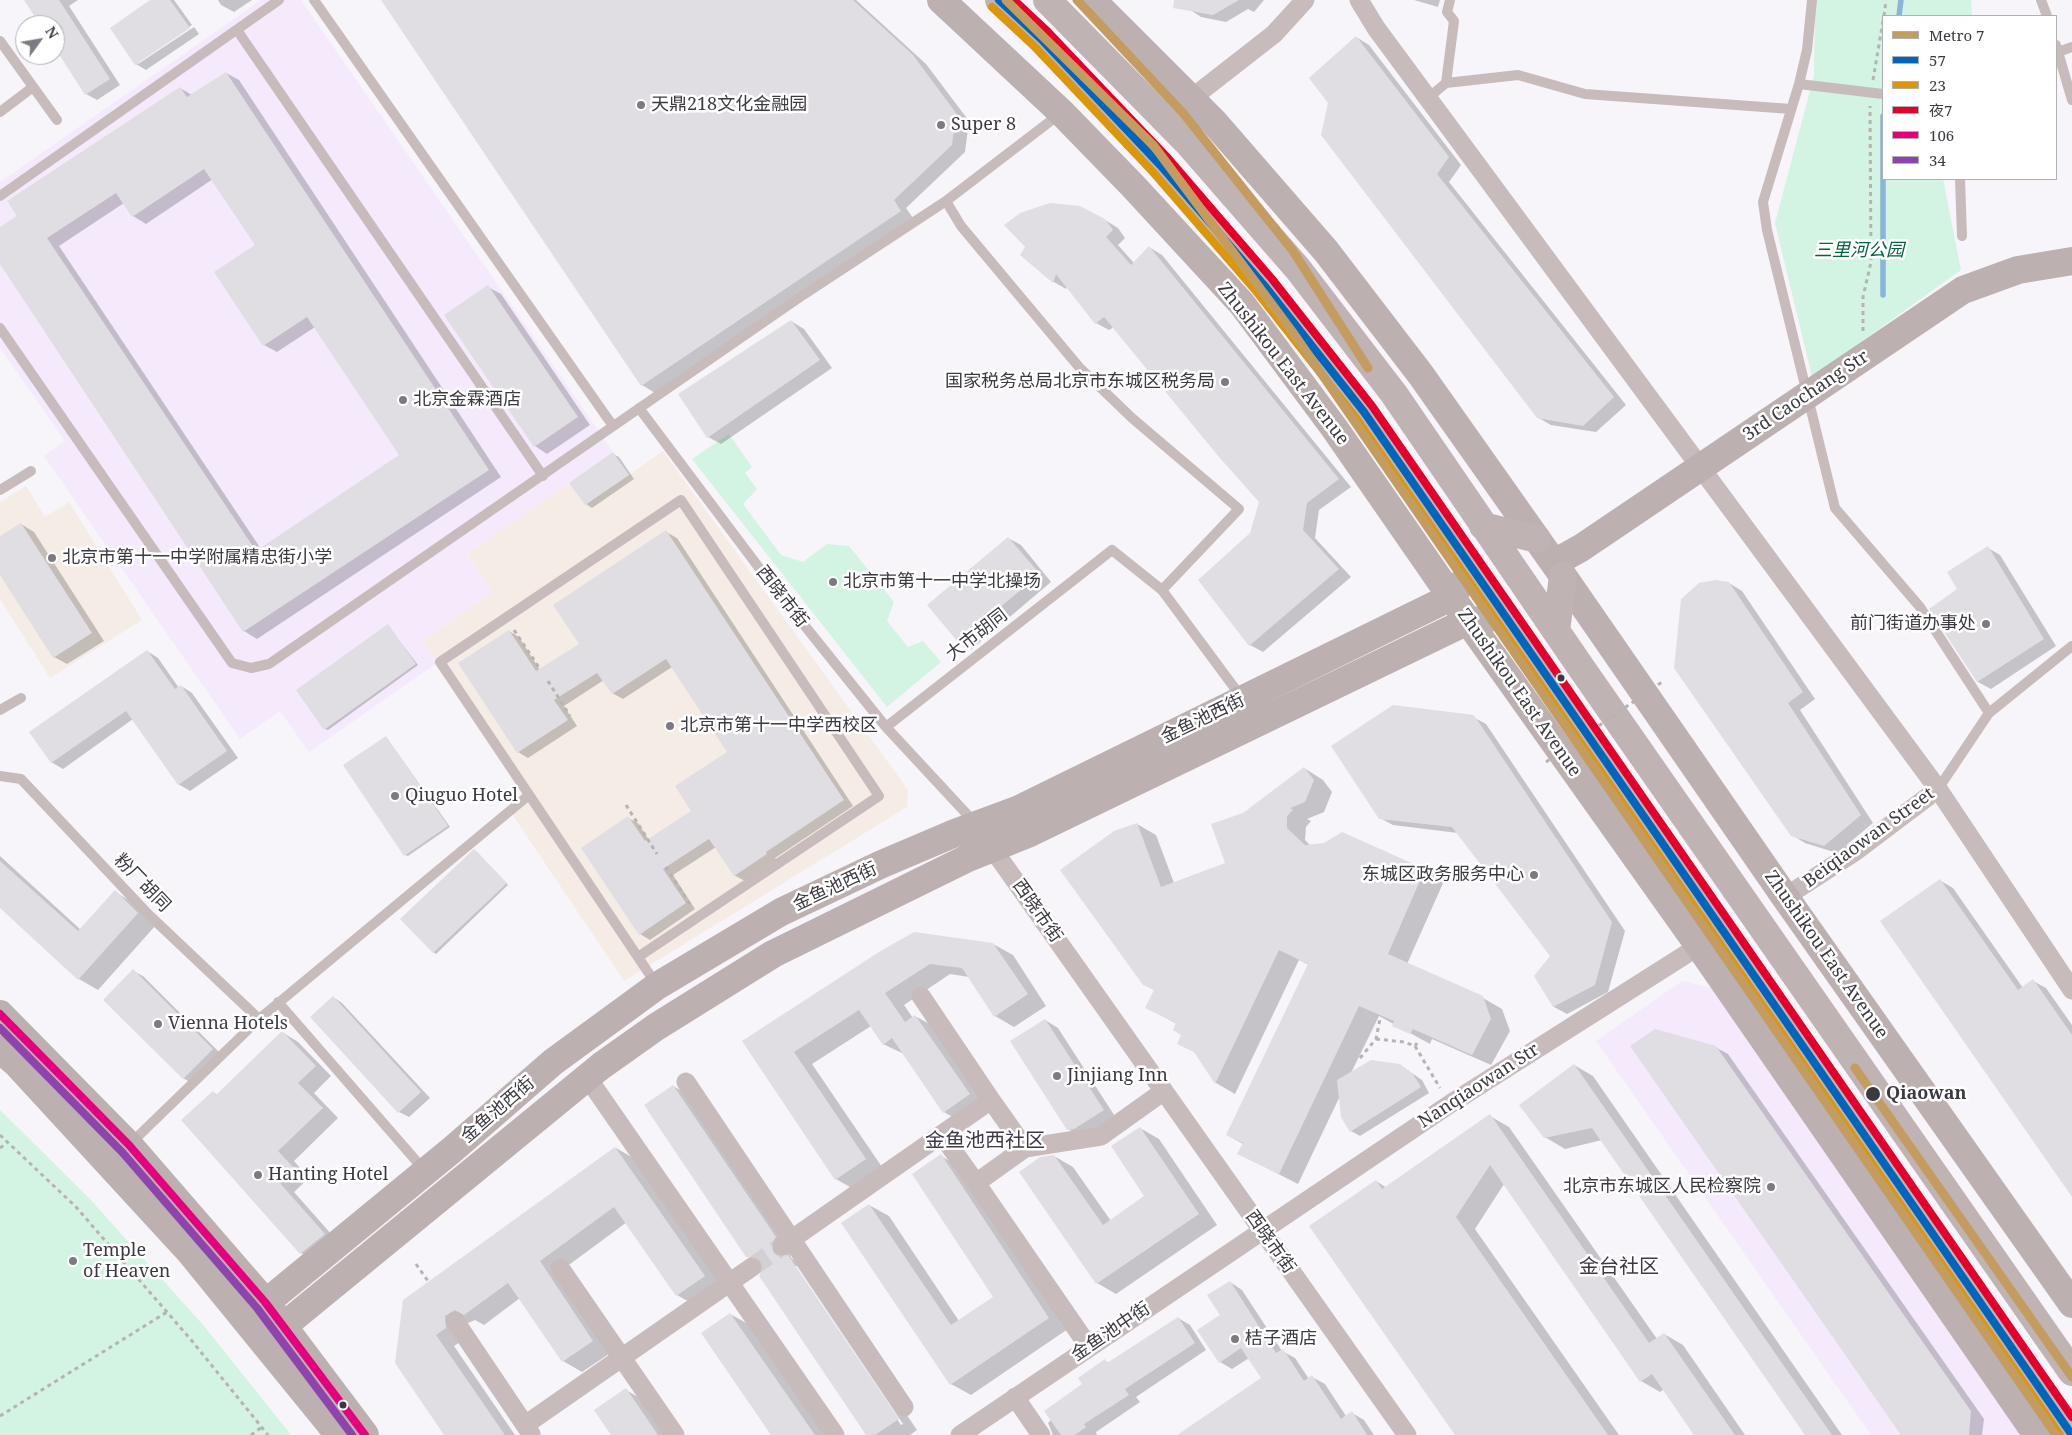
<!DOCTYPE html>
<html>
<head>
<meta charset="utf-8">
<style>
	body { margin:0 }
	#map { position:relative; width:2072px; height:1435px; overflow:hidden; background:#f7f4fa; font-family:"Noto Serif","Noto Sans SC",serif }
	canvas { display:block }
	.legend { position:absolute; left:1882px; top:15px; width:175px; height:165px; box-sizing:border-box; background:#fff; border:1px solid #b1b0b3; margin:0; padding:6px 9px; list-style:none; font-size:15px; color:#3d3941 }
	.legend li { display:flex; align-items:center; gap:10px; height:25px }
	.legend b { width:25px; border:1px solid #b1b0b3 }
	.north { position:absolute; left:15px; top:15px; width:50px; height:50px; box-sizing:border-box; background:#fff; border:1px solid #b1b0b3; border-radius:50%; rotate:58deg; font-size:14px; font-weight:700; line-height:20px; text-align:center; color:#3d3941 }
	.north::after { content:''; display:block; margin:auto; width:18px; height:22px; background:#7e7a82; clip-path:polygon(50% 0,100% 100%,50% 72%,0 100%) }
</style>
</head>
<body>
<div id="map">
<canvas width="2072" height="1435"></canvas>
<ul class="legend">
<li><b style="height:6px;background:#c59c60"></b>Metro 7</li>
<li><b style="height:6px;background:#0065bd"></b>57</li>
<li><b style="height:6px;background:#db960a"></b>23</li>
<li><b style="height:6px;background:#e4002b"></b>夜7</li>
<li><b style="height:6px;background:#e5007d"></b>106</li>
<li><b style="height:6px;background:#8e44ad"></b>34</li>
</ul>
<div class="north">N</div>
</div>
<script>
const g = document.querySelector('canvas').getContext('2d');
g.lineJoin = 'round';
function fillPath(path, color) { g.fillStyle = color; g.fill(path, 'evenodd'); }
const toPath = rows => new Path2D(rows.map(r => 'M' + r).join(''));
function strokePath(path, color, width, dash) { g.strokeStyle = color; g.lineWidth = width; g.lineCap = dash ? 'butt' : 'round'; g.setLineDash(dash || []); g.stroke(path); }
function label(font, color, halo, rows, align = 'center') {
  g.font = font + ' "Noto Serif","Noto Sans SC",serif'; g.lineWidth = 5; g.setLineDash([]); g.textBaseline = 'middle'; g.strokeStyle = halo; g.fillStyle = color; for (const [text, x, y, turn = 0] of rows) {
    g.save(); g.translate(x, y); g.rotate((+turn || 0) * Math.PI / 180); g.textAlign = isNaN(turn) ? turn : align; if (halo) g.strokeText(text, 0, 0); g.fillText(text, 0, 0); g.restore();
  }
}
fillPath(toPath([
	[261,0,301,0,629,475,585,505,570,483,467,555,492,592,423,641,437,663,309,752,280,711,240,739,44,456,65,441,0,348,0,182],
	[1682,981,1717,989,2018,1430,2018,1435,1871,1435,1596,1041]
]), '#f4eafc');
fillPath(toPath([
	[663,451,908,790,907,807,624,981,512,814,527,801,423,641,492,592,467,554,569,483,586,505],
	[26,486,45,517,69,502,142,620,50,678,0,599,0,502]
]), '#f5ede5');
fillPath(toPath([
	[1815,0,1971,0,1972,16,1883,16,1883,179,1943,179,1961,270,1812,377,1775,223,1814,76],
	[729,434,752,467,745,473,757,489,743,504,781,555,803,562,827,544,849,546,894,602,887,621,908,647,923,641,941,662,887,707,692,459],
	[0,1110,88,1197,204,1326,291,1435,0,1435]
]), '#d3f3e3');
fillPath(toPath([
	[25,0,78,0,69,6,120,85,97,100,86,94,55,46,55,25,42,25],
	[152,0,174,0,192,25,138,61,138,64,194,27,199,34,146,70,136,64],
	[218,0,252,0,234,12,221,5],
	[382,0,856,0,926,64,969,121,965,152,906,208,913,218,655,393,642,385],
	[1175,0,1264,0,1254,12,1248,9,1226,22,1201,17],
	[1414,0,1440,0,1438,7],
	[1356,37,1369,45,1461,165,1449,182,1626,405,1596,432,1551,425,1537,417],
	[226,73,239,80,501,477,257,639,244,631,0,262,0,229,19,216,180,88,192,95],
	[213,179,256,245,264,345,277,352,315,327,401,455,261,549,59,246,124,203,133,216,146,224],
	[1105,220,1118,228,1125,238,1118,245,1134,263,1149,247,1162,255,1351,487,1319,510,1315,538,1351,577,1263,652,1250,645,1251,534,1261,501,1114,327,1109,330,1096,323,1067,286,1066,289,1054,282,1022,255],
	[488,287,501,294,590,425,547,454,535,446],
	[791,321,804,329,832,368,721,444,708,437],
	[613,454,619,457,634,479,592,508,586,504,571,483],
	[21,524,34,532,104,641,67,664,54,657,0,573,0,538],
	[666,532,677,538,853,806,775,858,777,860,745,881,734,875,716,847,673,875,695,909,650,940,640,934,628,818,638,823,649,840,692,811,729,753,672,667,623,699,612,693,604,680,564,706,577,726,528,758,518,752,509,631,519,637,540,670,580,644],
	[1008,538,1021,545,1051,582,972,649,959,641,928,605],
	[1988,548,2000,555,2056,646,1991,689,1978,682,1931,609,1958,589],
	[1729,583,1742,591,1815,699,1800,710,1873,823,1837,853,1805,843,1792,835],
	[388,626,418,665,328,730,325,729],
	[147,651,158,658,179,688,181,686,192,693,238,758,190,791,178,784,133,719,63,769,51,762],
	[1473,717,1486,724,1625,931,1608,992,1567,1014,1554,1007,1551,956,1458,833,1393,825,1380,818],
	[386,737,450,827,408,856,405,855],
	[1304,768,1323,780,1332,792,1324,812,1307,819,1311,821,1306,827,1305,840,1311,846,1325,844,1342,833,1425,870,1444,881,1407,964,1483,998,1502,1009,1510,1031,1491,1065,1432,1039,1430,1044,1379,1016,1351,1073,1400,1065,1422,1080,1429,1093,1360,1136,1351,1131,1340,1096,1298,1184,1239,1154,1243,1144,1227,1135,1309,965,1299,960,1235,1094,1216,1083,1177,1024,1147,1008,1155,991,1137,824,1156,835,1174,883,1227,864,1244,814],
	[477,852,508,885,436,954,433,952],
	[0,856,81,930,115,892,134,903,156,925,98,990,79,979,0,907],
	[1941,881,1953,888,2023,988,2033,981,2046,988,2072,1025,2072,1193],
	[993,944,1013,955,1046,1006,1014,1027,995,1016,969,977,950,974,904,1005,913,1018,915,1016,935,1027,988,1106,963,1123,944,1112,904,1054,883,1044,871,1026,812,1064,884,1170,855,1190,836,1179,744,1041,880,953],
	[133,971,143,976,222,1055,193,1084,183,1078],
	[333,997,342,1003,430,1098,409,1117,399,1112],
	[1045,1020,1058,1028,1116,1118,1081,1137,1068,1129],
	[282,1032,298,1042,331,1076,314,1093,338,1118,294,1161,309,1178,294,1192,340,1244,318,1263,301,1253,183,1120,214,1093,218,1095],
	[1715,1047,1728,1054,1984,1419,1982,1435,1902,1435],
	[1574,1065,1593,1076,1842,1435,1807,1435,1602,1140,1565,1149,1545,1137],
	[673,1086,693,1097,790,1253,791,1258,807,1268,917,1430,910,1435,868,1435,765,1266,747,1256],
	[794,1266,797,1266,903,1424,901,1425],
	[1490,1116,1509,1127,1657,1339,1664,1334,1683,1345,1745,1435,1695,1435,1664,1389,1660,1392,1641,1381,1504,1184,1475,1229,1619,1435,1457,1435,1376,1181,1387,1188],
	[1140,1128,1159,1139,1217,1225,1116,1294,1097,1283,1020,1172,1054,1156,1073,1167,1111,1221,1146,1196],
	[616,1148,635,1159,723,1287,696,1306,677,1295,627,1222,558,1273,612,1352,582,1372,563,1361,520,1298,484,1325,475,1320,468,1323,463,1333,465,1339,454,1346,515,1435,445,1435,396,1363],
	[941,1156,960,1167,1068,1329,971,1395,951,1384,869,1205,889,1216,959,1321,995,1297],
	[1230,1282,1242,1290,1282,1351,1295,1358,1309,1379,1312,1377,1325,1384,1346,1416,1352,1413,1364,1420,1374,1435,1180,1435,1262,1378,1249,1358,1232,1369,1220,1362,1222,1316],
	[730,1314,750,1325,825,1435,771,1435],
	[1178,1318,1190,1325,1206,1350,1136,1397,1140,1402,1096,1432,1097,1435,1053,1435,1048,1423,1105,1361,1109,1363],
	[626,1390,645,1401,668,1435,613,1435]
]), '#0003');
strokePath(toPath([
	[1899,16,1901,0],
	[1883,295,1883,116]
]), '#89b6d8', 5.5);
fillPath(toPath([
	[24,0,59,0,110,79,85,95,55,48,55,25,40,25],
	[150,0,170,0,190,28,135,65,110,28],
	[381,0,853,0,913,55,956,113,952,145,894,200,901,211,641,386],
	[1174,0,1239,0,1213,15,1173,8],
	[1356,36,1449,157,1437,174,1614,397,1583,426,1537,418,1321,135,1328,103,1309,78],
	[226,72,489,470,243,632,0,264,0,227,17,216,7,201,180,87,187,97],
	[204,169,255,245,214,272,263,346,307,317,399,455,256,551,47,238,116,193,132,217],
	[1050,203,1080,206,1105,219,1113,230,1106,237,1131,265,1149,246,1339,479,1307,503,1303,530,1339,569,1249,646,1198,580,1250,533,1259,502,1219,457,1104,317,1095,324,1056,274,1053,283,1020,255,1025,247,1004,225,1020,213],
	[488,285,578,417,534,447,444,315],
	[791,320,820,360,707,438,678,394],
	[613,452,629,475,585,505,569,483],
	[21,523,92,633,53,658,0,575,0,536],
	[666,530,844,800,766,852,767,854,734,876,709,839,663,869,686,903,639,935,581,848,628,816,645,841,691,811,675,786,727,752,666,659,612,694,597,673,554,700,568,720,517,753,458,663,509,630,536,671,579,644,553,605],
	[1008,537,1040,574,958,642,927,605],
	[1988,546,2044,639,1977,682,1929,609,1957,589,1947,572],
	[1715,580,1729,582,1803,692,1788,703,1861,815,1824,846,1791,836,1674,668,1681,599,1699,583],
	[388,624,416,664,324,730,296,690],
	[147,650,175,689,181,685,227,751,178,785,126,711,51,763,29,732],
	[1393,705,1474,715,1612,922,1595,985,1553,1007,1534,976,1550,956,1452,827,1379,819,1331,746],
	[386,736,448,826,404,856,343,765],
	[1304,767,1314,780,1305,802,1290,808,1293,810,1287,816,1287,828,1305,845,1324,843,1342,832,1425,869,1388,954,1483,996,1491,1019,1472,1055,1413,1029,1410,1034,1392,1026,1394,1021,1359,1006,1279,1174,1237,1154,1243,1143,1226,1135,1308,964,1279,950,1215,1084,1194,1052,1177,1044,1181,1035,1173,1030,1176,1023,1145,1008,1154,990,1143,985,1060,870,1114,831,1137,823,1161,887,1225,863,1211,824,1243,813],
	[474,849,507,883,433,953,400,919],
	[0,861,78,931,115,890,138,913,78,980,0,908],
	[1940,879,2018,990,2033,979,2072,1035,2072,1197,1880,921],
	[914,932,993,943,1028,994,994,1017,962,968,930,964,885,993,905,1022,915,1015,970,1094,943,1113,892,1038,883,1045,859,1010,794,1052,866,1159,835,1180,742,1041,879,952],
	[133,969,213,1049,183,1079,103,1000],
	[333,996,421,1092,398,1113,310,1017],
	[1045,1019,1104,1110,1074,1129,1067,1130,1010,1041],
	[1655,1029,1716,1046,1971,1411,1969,1435,1901,1435,1630,1046],
	[282,1031,316,1066,298,1083,323,1108,278,1151,294,1168,279,1182,325,1234,300,1254,181,1120,213,1091,216,1095],
	[1371,1060,1400,1064,1412,1073,1421,1087,1350,1132,1341,1117,1337,1080],
	[1574,1064,1832,1435,1805,1435,1592,1128,1544,1138,1519,1105],
	[673,1085,776,1237,772,1242,773,1252,778,1256,788,1255,899,1419,875,1435,866,1435,759,1276,763,1267,761,1261,756,1257,746,1257,644,1105],
	[1490,1114,1649,1343,1664,1333,1735,1435,1694,1435,1652,1374,1640,1382,1490,1165,1456,1217,1608,1435,1455,1435,1309,1226,1376,1180,1382,1189],
	[1140,1127,1199,1214,1096,1284,1019,1172,1040,1157,1054,1155,1103,1225,1144,1196,1111,1146],
	[615,1147,705,1276,676,1296,614,1207,540,1261,593,1341,562,1362,508,1283,464,1315,455,1310,445,1316,446,1328,436,1335,505,1435,444,1435,395,1363,403,1300],
	[941,1154,1049,1318,950,1385,841,1223,869,1204,951,1325,993,1297,912,1174],
	[1230,1281,1276,1353,1283,1349,1304,1381,1312,1375,1341,1419,1352,1411,1367,1435,1315,1435,1325,1429,1315,1435,1177,1435,1261,1378,1241,1348,1219,1363,1197,1330,1220,1315,1207,1295],
	[730,1313,815,1435,771,1435,701,1333],
	[1178,1317,1195,1343,1125,1389,1129,1395,1084,1424,1086,1427,1075,1435,1061,1435,1044,1411,1082,1384,1078,1378,1105,1359,1107,1363],
	[626,1388,658,1435,611,1435,594,1410]
]), '#e0dde3');
strokePath(toPath([
	[752,1267,782,1246]
]), '#d2cfd5', 19, [19, 9]);
strokePath(toPath([
	[1884,16,1886,0],
	[1873,80,1883,21],
	[1863,331,1863,297,1871,262,1870,106],
	[514,630,540,669],
	[548,681,570,716],
	[626,805,657,854],
	[666,867,691,906],
	[1376,1039,1404,1042,1415,1046,1417,1043],
	[1415,1046,1440,1088],
	[1360,1058,1376,1039,1380,1019],
	[0,1135,76,1207,192,1341,268,1435],
	[0,1148,8,1142],
	[416,1264,428,1281],
	[0,1416,167,1312],
	[251,1435,262,1427]
]), '#b9b2b3', 3, [4, 4]);
strokePath(toPath([
	[314,0,613,426],
	[1812,0,1807,50,1799,84,1763,202,1767,230,1835,508,1920,607,1989,713],
	[2041,0,2047,16],
	[237,30,543,476],
	[0,41,57,120],
	[2056,45,2072,100],
	[2058,52,2072,47],
	[1446,83,1518,75,1585,94,1791,109],
	[1799,84,1883,94],
	[1428,98,1446,83,1454,21,1447,12,1450,0],
	[0,112,33,87],
	[1960,179,1962,236],
	[0,196,279,0],
	[0,328,232,663,251,668,269,664,803,295,946,201,1061,113],
	[639,408,772,585,886,727,976,824],
	[0,490,31,471],
	[1162,590,1242,698],
	[0,710,21,698],
	[886,727,1112,550,1162,590,1239,509,1132,418,1079,367,961,226,946,201],
	[0,776,21,779,148,914,259,1019],
	[1938,789,1989,713,2072,646],
	[638,957,879,796,681,500,440,662,656,984],
	[278,1002,425,1171],
	[130,1144,259,1019,529,795]
]), '#c7bbbb', 10);
strokePath(toPath([
	[1359,0,1376,28,1938,789,2072,990],
	[1192,98,1274,34,1305,0],
	[992,848,1407,1435],
	[1785,897,1856,851,1938,789],
	[921,996,991,1100],
	[587,1077,835,1435],
	[686,1082,904,1407],
	[1025,1148,1101,1136,1164,1091],
	[976,1183,1089,1347],
	[782,1246,991,1100,1025,1148,976,1183,942,1135],
	[560,1268,675,1435],
	[455,1321,531,1434],
	[1015,1397,1041,1435],
	[525,1425,752,1267],
	[960,1435,1450,1104,1699,946]
]), '#c7bbbb', 19);
strokePath(toPath([
	[941,0,1062,113,1133,186,1242,304,1335,429,1468,621,1699,946,2037,1435],
	[1092,0,1214,122,1326,251,1421,375,1563,576,1785,897,2072,1304],
	[1554,563,1581,548,1963,290,2018,270,2072,261],
	[0,1014,129,1145,265,1302,365,1435],
	[0,1049,17,1064,189,1251,339,1435],
	[246,1319,453,1149,553,1062,657,986,781,912,882,864,955,833,1017,810,1451,597,1461,584],
	[264,1342,601,1066,656,1027,773,954,968,858,1030,833,1468,621,1485,620]
]), '#bdb0b0', 28);
strokePath(toPath([
	[999,0,1041,39,1160,165,1264,285,1364,412,2072,1435],
	[1047,0,1189,144,1298,269,1394,394,1580,666,2072,1372],
	[1483,526,1537,539],
	[1556,631,1563,576]
]), '#c0b3b4', 28);
strokePath(toPath([
	[1546,762,1662,682]
]), '#b9b2b3', 3, [4, 4]);
strokePath(toPath([
	[999,0,1041,39,1160,165,1264,285,1364,412,2072,1435]
]), '#0065bd', 8);
strokePath(toPath([
	[992,7,1034,46,1153,172,1256,291,1356,418,2060,1435]
]), '#db960a', 8);
strokePath(toPath([
	[1014,0,1048,32,1168,158,1272,279,1372,406,2072,1417]
]), '#e4002b', 8);
strokePath(toPath([
	[0,1014,129,1145,265,1302,365,1435]
]), '#e5007d', 8);
strokePath(toPath([
	[0,1028,122,1152,257,1308,352,1435]
]), '#8e44ad', 8);
strokePath(toPath([
	[1006,0,1154,146,1294,334,2056,1435],
	[1077,0,1183,113,1293,251,1368,368],
	[1855,1068,2072,1377]
]), '#c59c60', 9);
for (const [x, y, r, color] of [
	[641,105,5,"#7e7a82"],
	[941,125,5,"#7e7a82"],
	[1225,382,5,"#7e7a82"],
	[403,400,5,"#7e7a82"],
	[52,558,5,"#7e7a82"],
	[833,582,5,"#7e7a82"],
	[1986,624,5,"#7e7a82"],
	[1561,678,4.5,"#3d3941"],
	[670,726,5,"#7e7a82"],
	[395,796,5,"#7e7a82"],
	[1534,875,5,"#7e7a82"],
	[158,1024,5,"#7e7a82"],
	[1057,1076,5,"#7e7a82"],
	[1873,1094,8,"#3d3941"],
	[258,1175,5,"#7e7a82"],
	[1771,1187,5,"#7e7a82"],
	[73,1261,5,"#7e7a82"],
	[1235,1339,5,"#7e7a82"],
	[343,1405,4.5,"#3d3941"]
]) { const dot = new Path2D(); dot.arc(x, y, r, 0, 2 * Math.PI); g.fillStyle = color; g.fill(dot); strokePath(dot, '#fff', 2); }
label('18px', '#3d3941', '#fff', [
	["天鼎218文化金融园",651,105],
	["Super 8",951,125],
	["国家税务总局北京市东城区税务局",1215,382,"right"],
	["北京金霖酒店",413,400],
	["北京市第十一中学附属精忠街小学",62,558],
	["北京市第十一中学北操场",843,582],
	["前门街道办事处",1976,624,"right"],
	["北京市第十一中学西校区",680,726],
	["Qiuguo Hotel",405,796],
	["东城区政务服务中心",1524,875,"right"],
	["Vienna Hotels",168,1024],
	["Jinjiang Inn",1067,1076],
	["Hanting Hotel",268,1175],
	["北京市东城区人民检察院",1761,1187,"right"],
	["Temple",83,1251],
	["of Heaven",83,1272],
	["桔子酒店",1245,1339]
], 'left');
label('italic 18px', '#04643f', '#fff', [
	["三里河公园",1859,251]
]);
label('18px', '#3d3941', '#fff', [
	["Zhushikou East Avenue",1283,364,52],
	["3rd Caochang Str",1806,396,-34],
	["西晓市街",782,597,52],
	["大市胡同",977,635,-38],
	["Zhushikou East Avenue",1519,693,55],
	["金鱼池西街",1203,719,-26],
	["Beiqiaowan Street",1869,838,-36],
	["粉厂胡同",142,883,46],
	["金鱼池西街",835,887,-25],
	["西晓市街",1037,911,55],
	["Zhushikou East Avenue",1826,955,55],
	["Nanqiaowan Str",1479,1086,-33],
	["金鱼池西街",498,1110,-41],
	["西晓市街",1270,1242,55],
	["金鱼池中街",1111,1332,-34]
]);
label('bold 18px', '#3d3941', '#fff', [
	["Qiaowan",1886,1094]
], 'left');
label('20px', '#403847', '#fff', [
	["金鱼池西社区",985,1141],
	["金台社区",1619,1267]
]);
</script>
</body>
</html>
